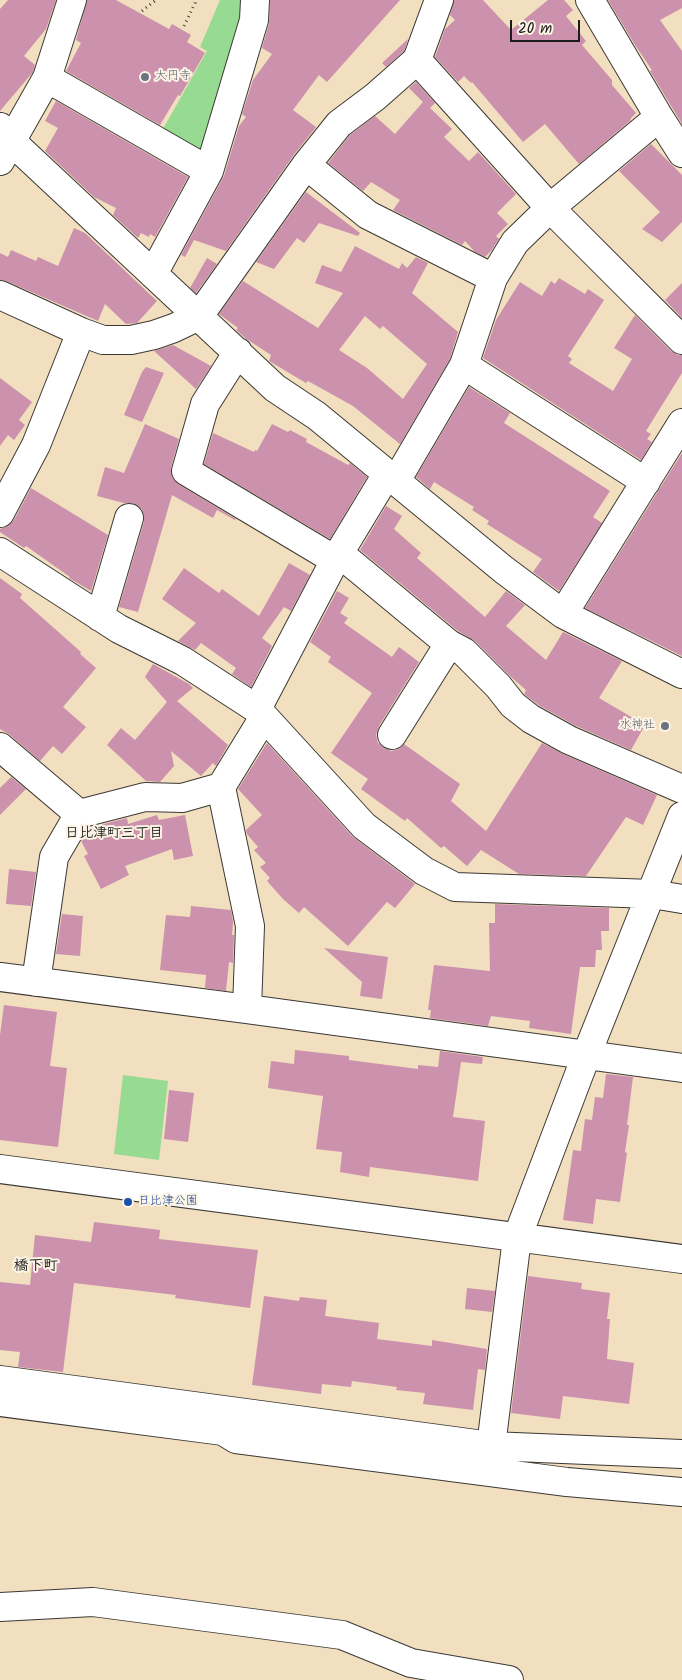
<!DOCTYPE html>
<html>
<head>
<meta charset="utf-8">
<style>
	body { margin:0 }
	#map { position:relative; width:682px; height:1680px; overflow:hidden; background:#f1dfbf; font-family:Kalam,sans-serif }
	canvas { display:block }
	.scale { position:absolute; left:510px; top:20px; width:70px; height:22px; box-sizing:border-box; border:2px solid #1c1c1c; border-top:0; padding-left:6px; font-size:15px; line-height:18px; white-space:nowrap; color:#1c1c1c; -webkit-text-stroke:4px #fcf5e5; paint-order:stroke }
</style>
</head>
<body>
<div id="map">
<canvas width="682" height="1680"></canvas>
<div class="scale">20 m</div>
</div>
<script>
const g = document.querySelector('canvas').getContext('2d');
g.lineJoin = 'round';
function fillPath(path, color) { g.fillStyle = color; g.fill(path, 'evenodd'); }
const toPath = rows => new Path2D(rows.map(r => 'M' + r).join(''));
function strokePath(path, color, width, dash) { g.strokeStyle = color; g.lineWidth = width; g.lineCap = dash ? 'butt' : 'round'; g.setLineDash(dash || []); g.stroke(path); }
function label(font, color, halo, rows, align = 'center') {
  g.font = font + ' Kalam,"Klee One",sans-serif'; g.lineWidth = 4; g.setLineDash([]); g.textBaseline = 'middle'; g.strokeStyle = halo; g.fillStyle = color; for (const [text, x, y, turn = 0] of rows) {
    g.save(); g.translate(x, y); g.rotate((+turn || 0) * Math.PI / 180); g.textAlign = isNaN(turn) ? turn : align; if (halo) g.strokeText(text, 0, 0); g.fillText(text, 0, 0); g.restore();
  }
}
fillPath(toPath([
	[220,0,249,0,201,159,159,136,207,51,200,47],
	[123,1075,168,1081,159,1160,114,1154]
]), '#97da92');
fillPath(toPath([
	[8,0,56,0,46,29,24,56,35,65,33,72,0,111,0,9],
	[87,0,116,0,169,29,172,24,191,35,187,42,205,53,180,96,178,95,160,125,66,71,81,43,76,40],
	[270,0,400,0,327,82,319,75,293,110,316,127,293,156,226,251,194,240,185,257,181,255,224,176,239,126,246,117,242,114,253,80,272,54,262,48,269,24],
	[454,0,483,0,511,30,548,0,564,0,573,10,566,16,586,41,582,45,612,80,612,85,636,113,630,119,631,120,579,164,545,124,523,142,472,82,471,83,464,76,458,82,435,57,445,29,455,20,450,15],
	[608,0,682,0,682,8,660,20,682,51,682,124,650,71,652,70,635,45],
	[408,39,404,51,386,67,382,63],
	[416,82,435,103,430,108,452,129,444,137,469,161,478,152,516,194,497,213,508,224,496,236,499,239,491,251,485,257,475,252,465,241,462,245,393,210,400,200,371,182,363,191,328,163,350,135,375,116,395,134,423,102,409,88],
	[56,101,188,177,155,237,150,234,149,237,141,233,138,238,113,215,116,208,94,197,45,151,58,128,45,121],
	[651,144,682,175,682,222,662,242,642,229,660,212,619,171],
	[306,192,360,233,358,236,319,223,304,243,297,238,274,269,256,262],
	[74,228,85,233,157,301,137,323,126,324,105,304,98,321,6,281,0,280,0,253,8,257,11,250,36,261,38,257,58,266],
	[355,246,399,269,402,263,407,268,416,257,428,263,412,293,458,332,450,359,400,444,353,406,308,381,306,383,269,361,271,355,245,338,236,330,238,328,219,314,243,281,318,328,343,293,315,283,322,265,341,272],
	[365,316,380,329,383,326,427,364,403,399,367,368,339,350],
	[207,258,217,264,196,293,190,288],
	[559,278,585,294,588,289,604,300,568,356,572,359,569,363,613,391,632,359,614,348,635,315,671,351,678,355,682,355,682,373,646,431,651,434,647,439,652,442,641,460,483,358,496,320,520,282,542,296,551,281,555,284],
	[682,283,682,318,665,300],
	[173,345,211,366,196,389,154,351],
	[146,367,164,373,142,422,124,415,142,372],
	[0,378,32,402,19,420,25,425,14,440,8,435,0,446],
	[469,387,510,413,504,423,610,491,593,517,602,523,559,591,533,572,542,559,487,524,489,521,472,510,474,507,434,482,430,489,416,477],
	[145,424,179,439,171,467,172,477,178,484,236,519,235,520,217,510,213,518,172,495,138,612,119,607,144,522,142,509,133,503,124,503,97,496,105,467,124,473],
	[272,424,288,432,290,430,307,439,306,442,348,465,350,463,367,477,330,539,204,464,213,433,254,452,255,450,257,451],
	[682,453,682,656,585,608],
	[31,488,108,535,91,591,69,578,70,577,26,546,24,548,0,532,0,529,8,526,14,520],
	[386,506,402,516,394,529,421,553,417,558,485,617,506,591,525,605,506,626,546,660,563,632,622,661,599,698,645,725,631,750,576,726,540,706,524,694,526,690,511,677,475,641,458,631,360,550],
	[289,563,310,575,291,611,284,607,262,638,272,646,251,687,232,674,236,668,201,643,195,650,178,641,196,623,162,599,184,568,219,593,222,589,259,616],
	[0,578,22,594,20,598,81,652,80,654,96,668,63,707,86,727,62,754,53,746,40,761,10,735,0,729],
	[337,591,349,598,340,613,348,618,344,623,392,657,399,647,419,662,379,726,376,735,378,743,384,748,391,751,399,749,404,744,460,784,451,801,486,831,542,743,563,754,657,795,643,825,626,817,586,876,519,874,481,850,467,866,444,846,441,848,407,818,405,821,361,789,368,779,331,753,372,693,328,662,331,657,310,642],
	[153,664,189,684,193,688,177,701,228,745,216,766,213,763,201,776,171,751,174,766,160,782,146,781,107,745,121,728,135,740,167,702,145,677],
	[267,743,353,837,415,884,395,908,387,902,348,946,304,907,299,913,283,899,267,881,270,878,260,867,266,863,254,850,258,847,247,834,246,830,262,815,238,789],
	[11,777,26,789,0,815,0,788],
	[157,815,159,820,185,815,193,856,174,860,172,849,125,866,129,875,101,889,84,856,88,854,81,841,87,838,85,835,87,831,100,825,127,818,128,824],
	[9,869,36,872,31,906,6,904],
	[495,904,609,908,609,931,601,931,602,950,596,950,595,967,580,967,571,1034,529,1028,530,1021,491,1016,488,1026,430,1018,431,1010,428,1010,434,965,490,971,489,923,495,923],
	[191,906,231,910,233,922,232,935,234,935,233,963,229,962,226,991,205,988,206,975,160,970,166,915,190,917],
	[62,914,83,916,80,956,56,954],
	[324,948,388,957,382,999,360,996,362,982],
	[4,1005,57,1012,50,1066,67,1068,58,1147,0,1140,0,1035],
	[295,1050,349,1056,349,1060,418,1069,418,1065,438,1067,440,1051,483,1057,482,1064,461,1062,453,1117,485,1121,478,1181,370,1167,369,1177,340,1172,342,1152,316,1149,323,1096,268,1088,271,1061,294,1064],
	[606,1074,633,1077,627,1125,629,1125,625,1152,627,1153,620,1202,596,1199,593,1224,563,1220,573,1150,581,1151,585,1119,592,1120,595,1097,603,1098],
	[169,1090,194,1093,188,1142,164,1139],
	[94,1222,160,1230,159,1239,258,1250,250,1308,175,1298,176,1295,74,1283,63,1372,18,1367,20,1352,0,1350,0,1282,30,1285,35,1235,91,1242],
	[528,1276,582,1283,581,1289,610,1293,607,1319,610,1319,607,1359,634,1363,629,1404,563,1396,560,1419,511,1413],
	[467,1288,495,1291,492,1312,465,1309],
	[264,1296,299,1301,300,1297,327,1300,325,1316,379,1323,377,1339,432,1346,432,1340,487,1349,485,1370,478,1369,473,1410,423,1404,425,1393,396,1390,397,1387,352,1381,351,1387,322,1384,321,1394,252,1385]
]), '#cc91ac');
const minor = toPath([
	[590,0,659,117,682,153],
	[417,60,550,208,682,340],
	[47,78,209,171],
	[0,127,11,141,275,388,317,416,504,570,563,614,682,674],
	[0,161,47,78,72,0],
	[306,165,368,215,493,278],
	[153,274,209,171,254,20,255,0],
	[0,295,81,332,103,340,131,340,154,335,174,328,199,316,306,165,339,124,375,97,417,60,439,0],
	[238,352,205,404,186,471,335,560],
	[464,365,646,482],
	[396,481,464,365,493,278,515,242,550,208,659,117],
	[0,513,36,445,81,332],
	[0,552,119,629,183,661,257,709,364,826,424,871,455,887,652,894,682,899],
	[339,553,449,644,464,652,498,686,513,705,531,719,569,740,682,789],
	[563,614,682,423],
	[100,617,129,518],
	[257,709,335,560,387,474],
	[392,735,449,644],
	[0,747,79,814],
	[221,787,250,926,247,1009],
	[0,977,247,1009,682,1068],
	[36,982,54,857,79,814,145,797,182,798,221,787,264,717],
	[0,1169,682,1259],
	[0,1380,491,1446,682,1454],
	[0,1402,223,1431,236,1439,567,1482,682,1492],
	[491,1446,517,1238,586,1056,682,816],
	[0,1607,93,1602,342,1635,411,1663,509,1680]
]);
strokePath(minor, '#3c3934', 30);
strokePath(toPath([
	[142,11,156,0],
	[184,26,195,3,195,0]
]), '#3c3934', 3, [1, 4]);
strokePath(minor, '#fff', 28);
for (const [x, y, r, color] of [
	[145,77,5,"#6b7280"],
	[665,726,5,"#6b7280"],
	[128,1202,5,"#1a4fb4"]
]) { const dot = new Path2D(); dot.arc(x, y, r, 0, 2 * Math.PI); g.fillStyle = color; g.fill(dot); strokePath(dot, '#fcf5e5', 2); }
label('12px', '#5b616d', '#fcf5e5', [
	["大円寺",155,77],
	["水神社",655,726,"right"]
], 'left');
label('12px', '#164399', '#fcf5e5', [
	["日比津公園",138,1202]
], 'left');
label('bold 14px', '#1c1c1c', '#fcf5e5', [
	["日比津町三丁目",114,835]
]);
label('bold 15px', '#1c1c1c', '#fcf5e5', [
	["橋下町",36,1267]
]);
</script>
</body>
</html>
